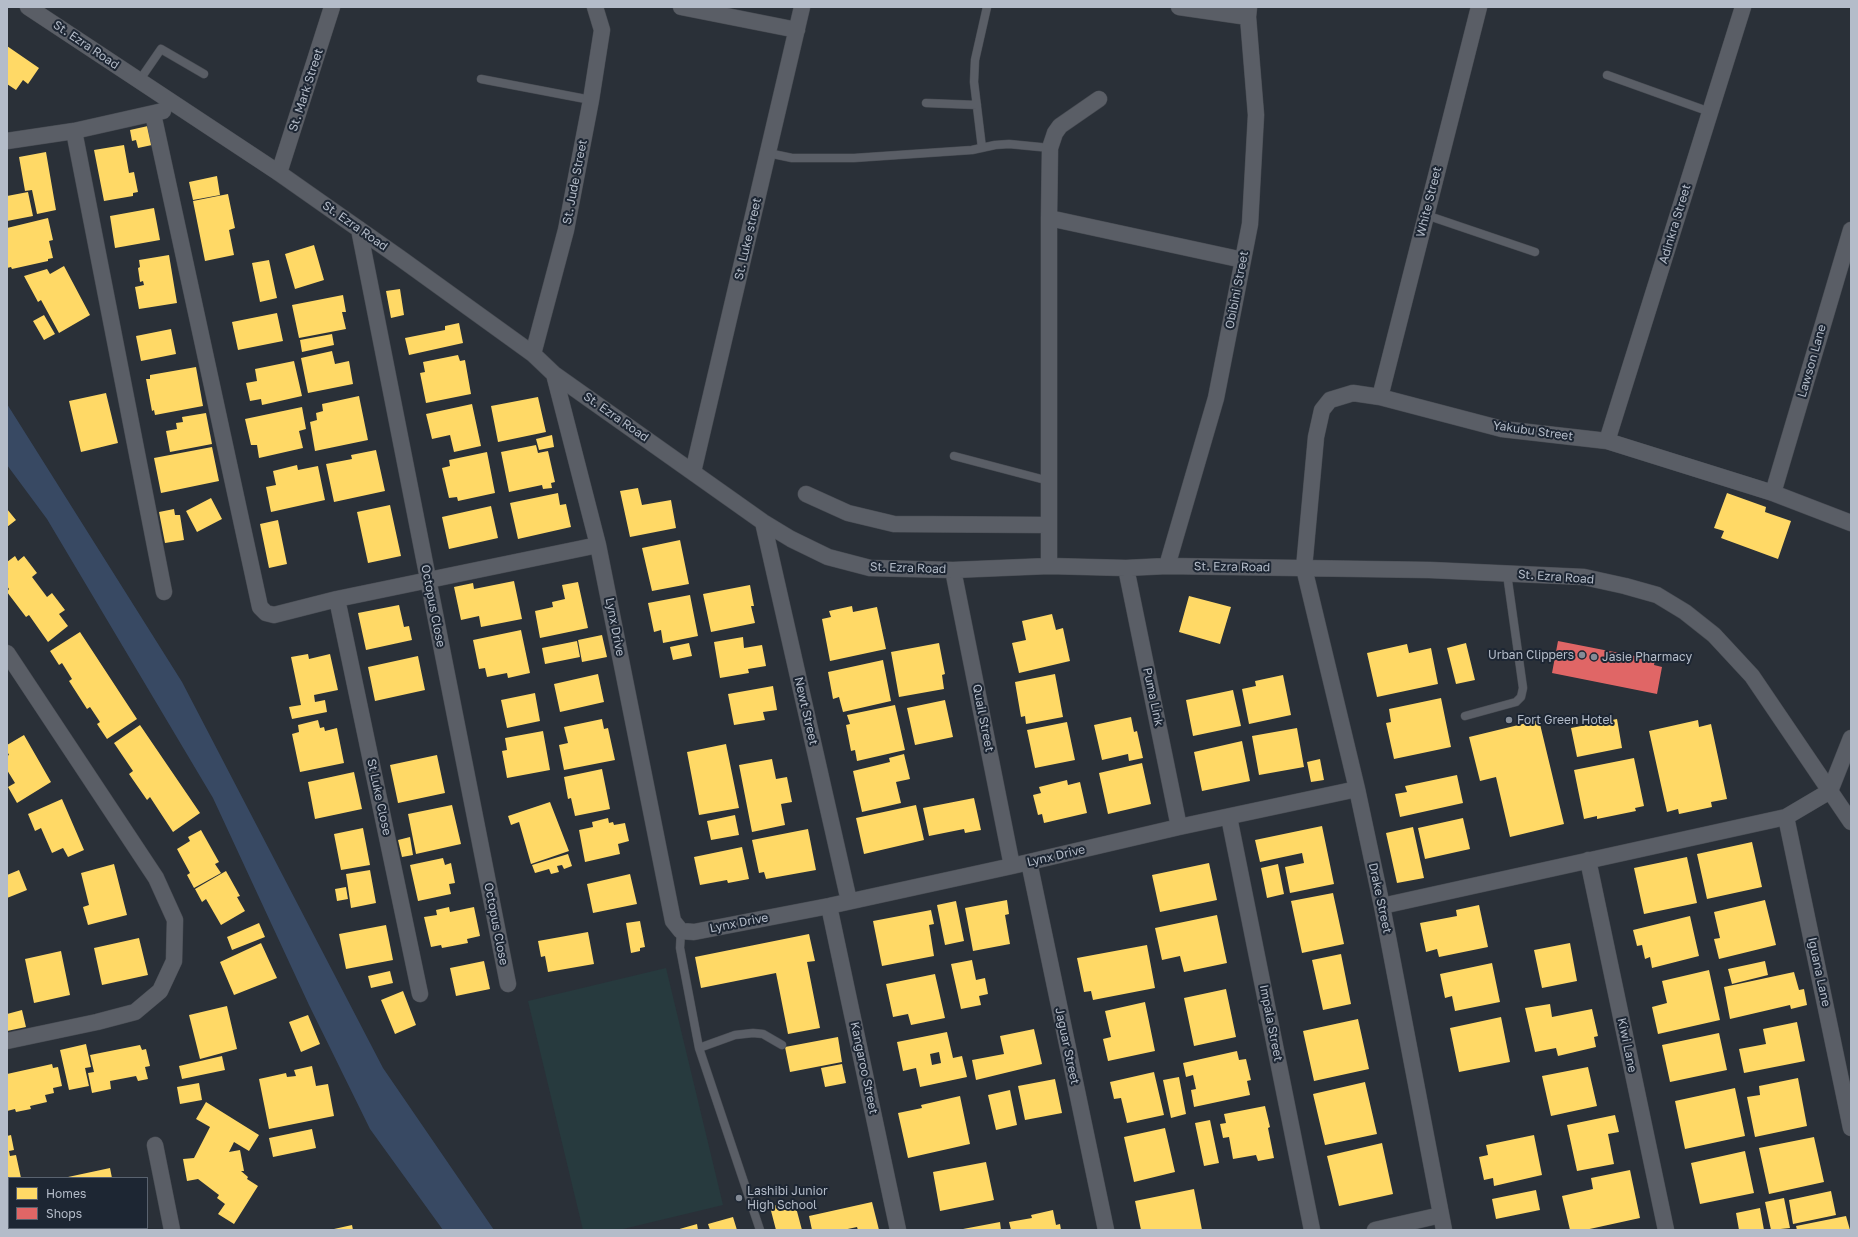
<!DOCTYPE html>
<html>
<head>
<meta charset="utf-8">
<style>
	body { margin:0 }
	#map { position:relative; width:1858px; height:1237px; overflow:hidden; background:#2a3038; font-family:"Golos Text",sans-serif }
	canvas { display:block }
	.frame { position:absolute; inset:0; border:8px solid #b4bcc9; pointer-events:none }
	.legend { position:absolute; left:8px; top:1177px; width:140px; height:52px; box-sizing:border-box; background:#1d2633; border:1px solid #59626f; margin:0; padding:5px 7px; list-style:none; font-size:12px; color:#b4bcc9 }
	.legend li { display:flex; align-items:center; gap:8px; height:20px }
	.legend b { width:20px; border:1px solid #59626f }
</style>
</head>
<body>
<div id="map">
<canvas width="1858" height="1237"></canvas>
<div class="frame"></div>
<ul class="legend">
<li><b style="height:11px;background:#ffd966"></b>Homes</li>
<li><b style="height:11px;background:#e06666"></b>Shops</li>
</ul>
</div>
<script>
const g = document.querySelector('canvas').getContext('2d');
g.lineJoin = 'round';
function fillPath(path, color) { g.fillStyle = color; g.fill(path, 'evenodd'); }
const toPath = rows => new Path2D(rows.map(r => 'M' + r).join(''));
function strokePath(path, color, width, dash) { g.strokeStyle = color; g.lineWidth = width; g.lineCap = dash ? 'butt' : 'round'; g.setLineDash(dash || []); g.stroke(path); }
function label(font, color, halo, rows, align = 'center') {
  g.font = font + ' "Golos Text",sans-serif'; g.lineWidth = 4; g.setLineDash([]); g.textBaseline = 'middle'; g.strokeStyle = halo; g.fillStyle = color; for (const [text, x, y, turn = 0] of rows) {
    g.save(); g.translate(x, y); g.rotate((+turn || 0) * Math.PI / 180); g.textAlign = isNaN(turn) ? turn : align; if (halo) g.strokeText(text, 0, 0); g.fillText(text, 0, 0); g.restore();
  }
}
fillPath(toPath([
	[666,968,723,1205,619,1230,583,1230,528,1001]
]), '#273a3e');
fillPath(toPath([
	[7,404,182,682,383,1068,494,1230,443,1230,370,1129,309,1005,213,798,47,519,7,465]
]), '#384963');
fillPath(toPath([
	[7,46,39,68,28,84,23,80,16,90,7,84],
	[148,126,152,145,138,148,136,140,132,141,130,130],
	[124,145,129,173,134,172,138,192,133,193,133,196,104,201,94,150],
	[46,152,56,210,37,214,32,190,25,191,19,157],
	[217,176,220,195,193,200,189,182],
	[28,192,33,216,7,221,7,196],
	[228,194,235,228,229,230,234,255,205,261,193,201],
	[154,208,160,240,115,248,110,216],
	[48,218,53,240,49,241,53,258,48,259,48,261,12,269,11,267,7,268,7,228],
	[314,245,324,280,295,289,285,254],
	[169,255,177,303,139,309,135,287,144,285,143,281,140,282,138,268,140,267,139,260],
	[269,260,277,298,260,302,252,263],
	[64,266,90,315,59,333,41,300,38,302,24,276,47,269,50,274],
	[400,289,404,315,391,318,386,291],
	[343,295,346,312,342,312,346,329,299,338,292,305],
	[277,313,283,341,238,350,232,322],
	[44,315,55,334,44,340,33,321],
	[459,323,463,343,409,355,405,338,445,330,445,326],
	[171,329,176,354,141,361,136,336],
	[332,334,334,345,302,352,300,340],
	[332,351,335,364,349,361,353,384,308,393,301,358],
	[458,355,460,361,465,360,471,394,426,403,420,373,425,372,423,362],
	[294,361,302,396,262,405,261,399,250,401,246,383,257,381,255,369],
	[196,367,203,406,155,415,154,410,152,411,146,379,150,379,150,375],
	[106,393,118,443,81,452,69,401],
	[359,396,368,440,315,451,310,422,317,420,316,413,323,411,322,404],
	[538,397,546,432,498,442,491,406],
	[472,404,481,446,454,452,450,435,432,439,426,414],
	[302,407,306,429,299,431,303,448,259,458,257,445,251,445,245,419],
	[206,413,212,444,170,452,166,431,177,429,176,423,183,422,182,417],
	[552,435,554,447,539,450,536,439],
	[536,445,538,453,548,451,555,482,551,483,552,488,543,489,542,485,509,492,501,452],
	[212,447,219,481,161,493,154,458],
	[376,450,385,491,334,502,326,464,352,459,351,455],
	[487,452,495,493,458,501,457,497,449,498,442,468,450,466,449,460],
	[297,465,298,470,318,466,325,500,271,512,266,487,276,485,273,471],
	[638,488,642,505,671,500,676,528,630,537,620,491],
	[558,493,560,505,566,504,571,527,518,539,510,503],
	[1727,493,1766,507,1765,512,1791,521,1778,559,1721,538,1724,531,1714,528],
	[211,498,222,519,197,532,186,511],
	[390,505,401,556,368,563,357,512],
	[491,506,498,538,449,549,442,517],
	[7,509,16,520,7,527],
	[174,509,175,515,180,515,184,540,165,543,159,512],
	[278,520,287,564,269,568,260,524],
	[680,540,689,584,652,591,642,548],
	[15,556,18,561,24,556,37,573,32,577,47,597,52,593,65,610,59,614,68,626,48,642,29,615,26,617,7,592,9,589,7,586,7,562],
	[514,581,522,619,481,627,479,616,461,620,454,587,473,583,474,589],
	[578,582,588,628,540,638,535,611,553,607,552,602,565,599,562,585],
	[750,585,754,606,751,606,755,623,711,632,703,594],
	[690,595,698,636,663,643,661,630,654,632,648,603],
	[1189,596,1231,607,1220,644,1179,632],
	[399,605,404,627,409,626,412,640,366,650,358,613],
	[852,606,853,612,877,607,886,649,830,661,822,619,831,617,829,611],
	[1052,614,1056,630,1063,628,1070,661,1019,673,1012,643,1026,640,1022,621],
	[521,630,530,673,508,678,507,673,487,677,485,668,479,669,473,640],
	[80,632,137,719,107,739,97,724,100,722,90,707,87,709,69,681,72,679,62,663,59,665,50,651],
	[602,635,607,657,582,662,578,640],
	[743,637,744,648,762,645,766,666,748,669,749,673,720,678,714,642],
	[577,641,580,657,545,664,542,648],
	[689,643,692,656,673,660,670,647],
	[939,643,945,674,942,675,944,689,899,697,891,652],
	[1466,643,1475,680,1456,684,1447,648],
	[1407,644,1409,653,1431,648,1438,684,1377,697,1367,653],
	[308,654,309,659,330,654,338,690,314,695,315,702,325,700,327,712,292,719,289,707,301,705,291,657],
	[418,656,425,690,375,701,368,667],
	[883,660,891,701,843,712,839,697,833,699,828,672],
	[598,674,604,702,560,712,554,684],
	[1055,674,1063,717,1026,724,1025,716,1021,717,1015,682],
	[1283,675,1291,715,1249,724,1242,689,1256,686,1255,681],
	[773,686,777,710,763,712,765,720,734,725,728,694],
	[1233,690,1241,726,1193,736,1186,700],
	[535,693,540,721,507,728,501,700],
	[1441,698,1451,747,1394,759,1386,723,1391,722,1389,709],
	[945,700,953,737,915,745,907,708],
	[895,705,905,750,857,761,855,750,851,751,846,725,850,724,847,715],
	[1131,717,1134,732,1137,731,1143,758,1129,761,1128,754,1102,760,1094,725],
	[602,719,604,729,608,728,615,760,564,770,559,745,568,743,564,727],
	[1617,719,1622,748,1577,757,1571,728],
	[318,720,320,728,324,727,325,731,337,728,344,763,300,772,292,734,299,732,298,725],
	[1539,720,1564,824,1510,837,1496,777,1480,781,1469,737],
	[1698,720,1699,727,1711,724,1727,799,1711,802,1712,807,1679,814,1678,809,1667,812,1649,731],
	[1067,722,1075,760,1035,768,1027,730],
	[140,725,200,813,173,832,150,797,147,800,129,774,133,771,114,743],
	[1297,728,1304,767,1259,775,1252,736],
	[543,731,550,770,507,778,502,751,507,750,505,738],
	[24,735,51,782,17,803,8,787,15,783,7,770,7,756,9,755,7,751,7,745],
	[1242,741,1250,781,1202,791,1194,752],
	[726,744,739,808,699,815,687,752],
	[904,754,910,779,896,782,901,803,862,812,853,771,890,762,889,758],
	[437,755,445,793,398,803,390,765],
	[1634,758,1644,806,1635,808,1636,811,1597,819,1597,816,1584,819,1574,770],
	[772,759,776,779,787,777,792,802,781,804,785,825,752,832,739,765],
	[1320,759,1324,780,1311,782,1307,762],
	[1142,763,1151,804,1108,814,1099,773],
	[602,769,610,809,575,816,571,798,568,799,564,777],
	[354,772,362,809,315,819,308,782],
	[1457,775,1463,803,1400,817,1395,794,1407,792,1405,786],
	[1067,780,1068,785,1080,782,1087,813,1044,823,1042,814,1038,815,1033,795,1041,793,1039,787],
	[974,798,981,830,965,833,964,829,929,836,923,808],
	[62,799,84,850,68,857,63,848,52,853,41,828,35,831,28,814],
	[550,802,569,851,531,864,519,822,511,825,508,816],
	[452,805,461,844,416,854,408,814],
	[916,805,924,840,864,854,856,818],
	[735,815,739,835,711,840,707,821],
	[608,818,609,823,613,822,614,825,625,823,629,841,618,844,620,854,585,862,579,830,593,827,592,822],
	[1463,818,1470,849,1425,859,1418,828],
	[1322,826,1334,884,1290,893,1285,867,1304,863,1302,853,1260,862,1255,840],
	[1413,827,1424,878,1397,883,1386,833],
	[363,828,370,865,341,870,334,834],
	[808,829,816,870,766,879,764,872,759,873,752,840],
	[201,830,219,862,215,864,221,873,194,888,187,875,190,873,177,849,190,841,188,837],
	[410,837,413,855,402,857,398,840],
	[1752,842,1762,887,1707,899,1697,854],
	[742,847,749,879,728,883,727,880,700,885,694,857],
	[568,854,572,866,564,869,562,865,557,866,559,872,551,874,549,869,535,873,532,865],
	[1687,857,1697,903,1644,914,1634,868],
	[443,858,445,865,451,863,455,883,449,884,451,894,418,901,410,865],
	[1209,863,1217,900,1160,912,1152,875],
	[114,864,127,915,88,925,83,907,89,905,81,873],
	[1278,864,1284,894,1267,898,1261,868],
	[19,870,27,890,7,898,7,875],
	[370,870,376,903,351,908,346,874],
	[226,871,240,896,237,897,245,911,221,925,206,899,202,902,195,889],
	[630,874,637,904,593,913,587,884],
	[346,887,348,899,337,901,335,889],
	[1333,893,1344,944,1302,953,1291,901],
	[1007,900,1009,914,1005,915,1010,944,973,951,965,908],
	[1765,900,1776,945,1719,959,1714,939,1720,938,1714,912],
	[956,901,964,941,945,945,937,905],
	[1479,905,1488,947,1439,957,1437,949,1426,952,1420,923,1457,916,1456,910],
	[449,907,450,912,474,907,480,936,467,939,468,943,442,948,441,945,431,947,424,917,437,915,436,910],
	[931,910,934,924,929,925,934,956,882,966,873,921],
	[1217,915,1227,963,1184,972,1180,956,1162,960,1155,928],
	[1690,916,1699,956,1652,968,1650,957,1645,959,1642,945,1637,946,1633,930],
	[640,921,645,947,640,948,640,951,631,953,626,923],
	[259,923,265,937,232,950,227,937],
	[386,925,393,960,346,969,339,934],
	[588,932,594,964,548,972,545,956,541,957,538,941],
	[809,934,815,961,807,962,820,1028,788,1034,776,973,701,988,695,957],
	[139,938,148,975,102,985,94,948],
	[261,943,277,978,234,995,220,962],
	[1570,943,1577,981,1542,988,1534,950],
	[1147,945,1155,988,1093,1000,1091,991,1084,992,1077,958],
	[61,951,70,995,34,1003,25,959],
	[1341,954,1351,1004,1323,1010,1312,960],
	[972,960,976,980,985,978,988,994,979,996,981,1005,961,1009,951,964],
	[484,961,490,989,456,996,450,968],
	[1765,961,1768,975,1732,984,1728,969],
	[1492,963,1500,1002,1455,1011,1452,996,1445,998,1440,974],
	[1709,970,1720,1020,1658,1034,1652,1007,1667,1003,1662,981],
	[390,971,393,983,371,988,368,976],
	[1794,972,1799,990,1804,989,1807,1005,1791,1009,1790,1005,1730,1019,1724,987],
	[935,974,945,1018,911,1025,908,1014,893,1017,886,984],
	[1226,989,1236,1037,1194,1046,1184,998],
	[403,991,416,1025,395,1034,381,1000],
	[1145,1002,1155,1051,1108,1061,1103,1039,1111,1037,1105,1011],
	[1550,1004,1552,1017,1592,1009,1598,1036,1594,1037,1596,1047,1558,1056,1556,1048,1535,1052,1525,1008],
	[227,1006,237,1049,200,1059,189,1015],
	[22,1010,26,1027,7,1031,7,1014],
	[308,1015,320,1044,301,1052,289,1022],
	[1501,1017,1510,1062,1459,1072,1450,1028],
	[1358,1019,1369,1069,1314,1081,1303,1031],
	[1797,1022,1805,1061,1744,1073,1739,1049,1766,1044,1763,1029],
	[1034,1029,1042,1064,976,1080,972,1060,1004,1054,1000,1036],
	[947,1032,953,1058,962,1056,967,1077,920,1087,916,1068,903,1071,897,1042],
	[939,1052,941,1063,932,1065,930,1054],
	[1719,1033,1727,1070,1670,1082,1662,1045],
	[838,1037,842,1062,790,1072,785,1047],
	[86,1044,91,1067,85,1068,89,1086,69,1090,60,1050],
	[140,1045,142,1050,146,1049,150,1066,145,1067,148,1079,138,1081,136,1076,110,1081,111,1089,92,1093,88,1073,94,1072,90,1055],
	[1237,1051,1239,1060,1246,1059,1251,1080,1247,1081,1250,1095,1194,1107,1191,1090,1196,1089,1193,1075,1186,1077,1183,1063],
	[222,1056,225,1070,182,1079,179,1066],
	[52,1064,53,1068,58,1067,62,1086,53,1088,54,1093,45,1095,47,1102,30,1106,31,1109,16,1112,15,1109,7,1111,7,1074],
	[842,1064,846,1083,825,1087,821,1068],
	[312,1066,316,1086,328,1084,334,1116,269,1129,259,1079,286,1073,287,1077,296,1076,294,1070],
	[1588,1067,1597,1106,1551,1116,1542,1076],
	[1154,1072,1164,1115,1127,1123,1121,1098,1114,1099,1110,1082],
	[1179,1077,1186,1114,1171,1118,1163,1080],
	[1798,1078,1807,1126,1755,1137,1747,1097,1760,1095,1759,1086],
	[1055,1079,1062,1113,1025,1120,1018,1086],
	[1365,1082,1377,1134,1325,1145,1313,1094],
	[199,1083,202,1100,180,1104,177,1087],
	[1735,1088,1745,1136,1685,1149,1675,1101],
	[1010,1090,1017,1125,996,1130,988,1095],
	[960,1096,970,1144,908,1158,898,1113,922,1108,921,1105],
	[206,1102,259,1135,249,1151,234,1142,229,1152,240,1150,244,1171,241,1171,248,1177,247,1179,258,1186,234,1224,218,1214,225,1204,217,1198,219,1195,198,1179,187,1181,183,1159,194,1158,210,1127,196,1119],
	[1265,1106,1270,1127,1268,1128,1274,1158,1258,1161,1256,1155,1233,1159,1229,1137,1223,1138,1220,1124,1226,1123,1224,1114],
	[1615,1115,1619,1132,1608,1134,1614,1164,1577,1171,1567,1125],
	[1210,1120,1219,1163,1204,1166,1195,1123],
	[1165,1128,1175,1172,1134,1182,1124,1137],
	[312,1129,316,1148,273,1157,269,1138],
	[11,1135,14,1150,9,1151,10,1156,16,1155,21,1178,9,1178,9,1181,7,1181,7,1136],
	[1534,1135,1542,1175,1494,1186,1493,1178,1484,1180,1479,1157,1488,1155,1486,1145],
	[1814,1137,1824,1182,1769,1194,1759,1148],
	[1382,1143,1393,1194,1339,1206,1327,1156],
	[1745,1151,1754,1193,1700,1204,1691,1163],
	[986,1162,994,1200,940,1211,933,1172],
	[110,1168,112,1178,68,1178,68,1177],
	[1630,1170,1640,1218,1585,1230,1570,1230,1562,1196,1593,1189,1591,1178],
	[1194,1189,1202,1230,1141,1230,1135,1201],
	[1536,1190,1540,1210,1496,1219,1492,1199],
	[1831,1191,1836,1215,1793,1224,1789,1200],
	[7,1192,9,1192,9,1228,41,1228,42,1230,7,1230],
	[1784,1198,1790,1228,1771,1230,1765,1202],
	[794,1200,802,1230,776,1230,770,1207],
	[872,1202,879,1230,858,1230,857,1227,843,1230,812,1230,809,1216],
	[1760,1208,1764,1230,1739,1230,1736,1213],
	[1053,1210,1056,1225,1060,1224,1061,1230,1011,1230,1009,1222,1032,1218,1031,1215],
	[1846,1216,1850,1230,1797,1230,1796,1226],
	[733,1217,737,1230,710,1230,708,1224],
	[1000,1222,1001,1230,963,1230,963,1229],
	[697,1224,698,1230,676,1230],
	[352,1225,353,1230,334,1230,334,1229]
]), '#ffd966');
fillPath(toPath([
	[1558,641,1655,660,1654,665,1662,667,1657,694,1552,673]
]), '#e06666');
const service = toPath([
	[1607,75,1710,112],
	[481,79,591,100],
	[139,81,161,49,204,74],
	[926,103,977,105],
	[982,148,974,82,975,60,987,7],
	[768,153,792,158,854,158,972,150,995,145,1009,144,1050,148],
	[1426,215,1535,252],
	[954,456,1049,481],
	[1465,716,1516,702,1521,697,1523,688,1507,574],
	[681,931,680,948,699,1048,760,1230],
	[699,1048,735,1035,753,1033,763,1034,782,1045]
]);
const minor = toPath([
	[28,7,279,173,400,258,533,354,554,374,763,522,791,539,828,557,870,568,953,570,1049,566,1126,568,1167,566,1430,570,1584,577,1625,586,1657,595,1685,612,1714,635,1752,676,1851,822],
	[681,7,797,30],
	[1179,7,1248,17],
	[153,114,260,607,266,613,274,615,337,599,598,545],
	[74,131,164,592],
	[7,141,74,131,163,111],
	[279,173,332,7],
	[1049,218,1243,260],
	[359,229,508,984],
	[533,354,566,230,591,100,602,30,595,7],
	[554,374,598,545,673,921,681,931,694,932,829,906,1012,866,1179,827,1357,789],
	[1380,397,1479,7],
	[1607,441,1743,7],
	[693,472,802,7],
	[1773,493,1851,230],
	[806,494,848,513,894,524,1049,525],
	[763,522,849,901],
	[1049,566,1049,218,1050,148,1055,133,1060,126,1099,99],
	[1167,566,1216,398,1250,224,1256,115,1248,17,1249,7],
	[1126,568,1179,827],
	[953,570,1012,866],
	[337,599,420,994],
	[7,653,156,878,175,920,174,961,160,991,135,1012,97,1022,7,1041],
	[1229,817,1312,1230],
	[1786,817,1851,1128],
	[1588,860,1666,1230],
	[1029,862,1106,1230],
	[829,906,898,1230],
	[1382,906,1786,817,1830,791,1851,738],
	[155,1145,172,1230],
	[1375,1230,1441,1215],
	[1444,1230,1382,906,1357,789,1304,568,1316,437,1322,410,1330,400,1353,393,1380,397,1502,429,1607,441,1773,493,1851,523]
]);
strokePath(service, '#484c53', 9);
strokePath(minor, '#484c53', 17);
strokePath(service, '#5a5e66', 8);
strokePath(minor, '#5a5e66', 16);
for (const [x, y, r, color] of [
	[1582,655,4,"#848b96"],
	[1594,657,4,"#848b96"],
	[1509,720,4,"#848b96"],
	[739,1198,4,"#848b96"]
]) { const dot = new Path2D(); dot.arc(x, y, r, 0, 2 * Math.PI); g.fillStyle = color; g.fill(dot); strokePath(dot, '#1d2633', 1.5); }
label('12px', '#b4bcc9', '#1d2633', [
	["St. Ezra Road",86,45,34],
	["St. Mark Street",306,90,-72],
	["St. Jude Street",575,182,-79],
	["White Street",1429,202,-76],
	["Adinkra Street",1675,224,-73],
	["St. Ezra Road",355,226,35],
	["St. Luke street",748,239,-77],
	["Obibini Street",1237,290,-79],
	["Lawson Lane",1812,361,-74],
	["St. Ezra Road",616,417,35],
	["Yakubu Street",1533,431,8],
	["St. Ezra Road",1232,567,1],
	["St. Ezra Road",908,568,2],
	["St. Ezra Road",1556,577,4],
	["Octopus Close",433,606,79],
	["Lynx Drive",615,627,79],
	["Puma Link",1153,697,78],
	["Newt Street",806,711,77],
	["Quail Street",983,718,79],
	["St Luke Close",379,797,78],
	["Lynx Drive",1056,856,-13],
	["Drake Street",1380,898,78],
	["Lynx Drive",739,923,-11],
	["Octopus Close",496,924,79],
	["Iguana Lane",1819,972,78],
	["Impala Street",1271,1023,79],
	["Kiwi Lane",1627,1045,78],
	["Jaguar Street",1067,1046,78],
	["Kangaroo Street",864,1068,78]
]);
label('12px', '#b4bcc9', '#1d2633', [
	["Urban Clippers",1574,655,"right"],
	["Jasie Pharmacy",1602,657],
	["Fort Green Hotel",1517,720],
	["Lashibi Junior",747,1191],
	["High School",747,1205]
], 'left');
</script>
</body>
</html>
